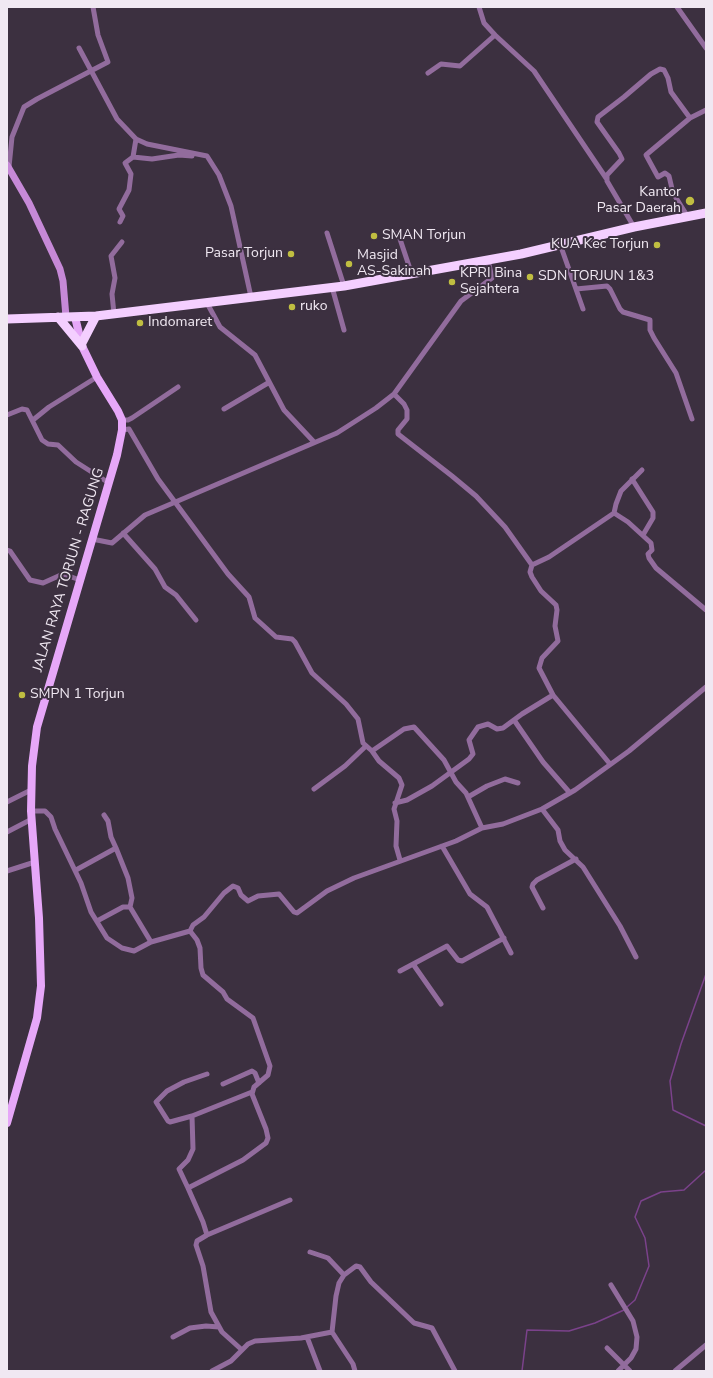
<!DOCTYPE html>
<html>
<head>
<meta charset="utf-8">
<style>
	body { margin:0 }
	#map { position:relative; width:713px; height:1378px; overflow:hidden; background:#3c3040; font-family:"Nunito Sans",sans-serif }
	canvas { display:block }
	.frame { position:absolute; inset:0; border:8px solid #f0e8f2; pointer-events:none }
</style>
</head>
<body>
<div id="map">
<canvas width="713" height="1378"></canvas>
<div class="frame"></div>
</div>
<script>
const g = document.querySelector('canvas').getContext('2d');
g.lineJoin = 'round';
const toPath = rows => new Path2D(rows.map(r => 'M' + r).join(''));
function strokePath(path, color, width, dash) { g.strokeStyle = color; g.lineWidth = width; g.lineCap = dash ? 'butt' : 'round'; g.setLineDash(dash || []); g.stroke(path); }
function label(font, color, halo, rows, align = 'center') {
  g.font = font + ' "Nunito Sans",sans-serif'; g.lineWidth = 4; g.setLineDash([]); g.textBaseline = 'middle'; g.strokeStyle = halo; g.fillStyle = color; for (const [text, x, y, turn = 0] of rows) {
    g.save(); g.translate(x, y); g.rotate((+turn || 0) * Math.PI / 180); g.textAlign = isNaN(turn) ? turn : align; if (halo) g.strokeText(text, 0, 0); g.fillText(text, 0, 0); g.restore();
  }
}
strokePath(toPath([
	[706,974,681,1044,670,1081,673,1110,706,1126],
	[627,1307,635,1300,649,1266,645,1238,635,1217,641,1201,661,1192,684,1190,706,1170],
	[522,1371,527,1330,569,1331,595,1323,624,1310]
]), '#7b428b', 1.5);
strokePath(toPath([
	[677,7,706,48],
	[495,35,534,71,606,178],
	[79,48,117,119,136,139,147,144,207,156,219,175,231,206,251,297],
	[428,73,441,64,460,66,495,35,484,23,479,7],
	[136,139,133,157,152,159,179,155,192,156],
	[9,167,12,137,24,107,37,99,108,62,98,35,93,7],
	[688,217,673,193,669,176,665,173,658,177,646,155,690,118,706,110],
	[120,222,123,216,119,209,129,190,131,174,125,163,133,157],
	[634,227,607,181,607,175,622,159,619,153,597,122,598,117,624,97,651,74,660,69,664,70,668,78,671,92,690,118],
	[327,233,344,286],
	[398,233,412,275],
	[560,244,583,309],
	[332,287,344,330],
	[576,289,607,286,610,289,620,309,623,312,650,320,650,330,654,338,676,373,692,419],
	[207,303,220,327,255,355,284,410,314,442],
	[114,314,112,294,115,278,111,256,122,242],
	[394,394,404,404,407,410,407,419,398,430,398,434,452,476,476,496,505,527,532,565,549,557,614,513,628,522,651,543,652,550,648,554,649,558,656,568,706,610],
	[224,409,268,383],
	[7,415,22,409,27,410,42,440,48,444,58,445,76,462,109,483],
	[33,420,49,407,97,377],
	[122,420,128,420,132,418,178,387],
	[122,430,129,429,158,479,228,574,249,597,255,618,276,637,292,639,295,642,312,673,346,704,358,719,363,743,372,751,379,761,399,778,402,785,394,809,397,821,396,846,400,860],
	[632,479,653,512,653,518,643,535],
	[614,513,616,504,621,491,642,470],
	[123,533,155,569,165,587,176,595,196,620],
	[92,539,112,543,145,515,337,433,376,408,394,394,461,301,492,278,488,260],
	[7,550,10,551,30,580,43,583,63,574,80,580],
	[532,565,530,572,532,577,541,591,556,605,557,610,555,626,558,641,542,658,539,668,553,695],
	[514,720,543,762,570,793],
	[372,751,404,729,414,727,444,760,456,782,466,793,482,828],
	[314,789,345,766,366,746],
	[468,797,487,786,505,779,518,783],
	[7,802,31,790],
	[395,803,407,800,432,786,469,759,473,754,469,740,478,727,488,724,497,729,503,728,522,714,553,695,610,764],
	[542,809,558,830,560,841,565,850,583,867,620,926,636,957],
	[31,811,45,811,51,817,55,829,81,883,91,912,107,938,122,948,134,951,151,942,190,931,193,925,204,917,224,893,233,886,238,888,241,895,248,901,258,896,279,894,294,912,297,913,327,891,354,878,456,841,482,828,503,824,542,809,575,790,629,751,706,687],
	[7,832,32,819],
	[442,846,470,894,487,907,511,953],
	[116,848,128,878,132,898,130,907],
	[76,870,116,848,111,837,108,821,104,815],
	[7,871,35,862],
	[543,908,532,887,533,884,537,880,576,859],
	[97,921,123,907,130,907,151,942],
	[190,931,197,940,200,948,201,968,203,975,223,992,227,999,253,1018,270,1066,268,1075,254,1087,252,1094,266,1129,268,1138,266,1143,243,1160,188,1188,203,1222,207,1235,197,1241,196,1245,203,1266,211,1312,222,1332,242,1350],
	[413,964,441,1004],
	[400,971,447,946,458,960,462,961,504,938],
	[207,1074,184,1082,167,1091,156,1102,168,1121,170,1122,192,1116,252,1092],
	[223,1084,252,1071,255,1073,259,1083],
	[188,1188,179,1169,188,1160,193,1149,192,1116],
	[207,1235,290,1200],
	[310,1252,328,1258,344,1275],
	[611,1285,633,1321,637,1337,636,1349,631,1358,618,1371],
	[332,1332,353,1364,355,1371],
	[173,1337,190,1328,206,1326,219,1327],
	[307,1337,320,1371],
	[607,1348,630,1371],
	[212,1371,231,1361,248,1344,255,1341,301,1338,332,1332,336,1296,339,1283,344,1275,356,1266,360,1267,371,1282,414,1323,432,1328,455,1371],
	[675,1371,706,1345]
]), '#926c9d', 5);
strokePath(toPath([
	[7,165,29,203,60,269,63,281,66,317]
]), '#c689d7', 7);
strokePath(toPath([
	[7,1123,37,1018,41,986,39,918,31,811,32,766,37,727,117,455,122,430,122,420,118,411,97,377,82,346,75,317]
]), '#e6a7f8', 8);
strokePath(toPath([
	[58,317,82,346],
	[7,319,96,316,344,286,521,254,634,227,706,213],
	[82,343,96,316]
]), '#f4cfff', 9);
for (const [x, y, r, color] of [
	[690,201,5,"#c0be41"],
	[374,236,4,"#c0be41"],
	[657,245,4,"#c0be41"],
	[291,254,4,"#c0be41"],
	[349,264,4,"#c0be41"],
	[530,277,4,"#c0be41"],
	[452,282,4,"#c0be41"],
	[292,307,4,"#c0be41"],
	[140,323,4,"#c0be41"],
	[22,695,4,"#c0be41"]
]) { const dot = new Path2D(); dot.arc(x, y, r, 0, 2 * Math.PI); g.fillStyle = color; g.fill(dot); strokePath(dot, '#3c3040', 1.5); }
label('14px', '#f0e8f2', '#3c3040', [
	["Kantor",681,193,"right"],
	["Pasar Daerah",681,209,"right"],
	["SMAN Torjun",382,236],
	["KUA Kec Torjun",649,245,"right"],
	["Pasar Torjun",283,254,"right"],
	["Masjid",357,256],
	["AS-Sakinah",357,272],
	["KPRI Bina",460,274],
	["Sejahtera",460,290],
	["SDN TORJUN 1&3",538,277],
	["ruko",300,307],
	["Indomaret",148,323],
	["SMPN 1 Torjun",30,695]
], 'left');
label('14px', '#f0e8f2', '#3c3040', [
	["JALAN RAYA TORJUN - RAGUNG",69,570,-73]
]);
</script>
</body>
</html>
